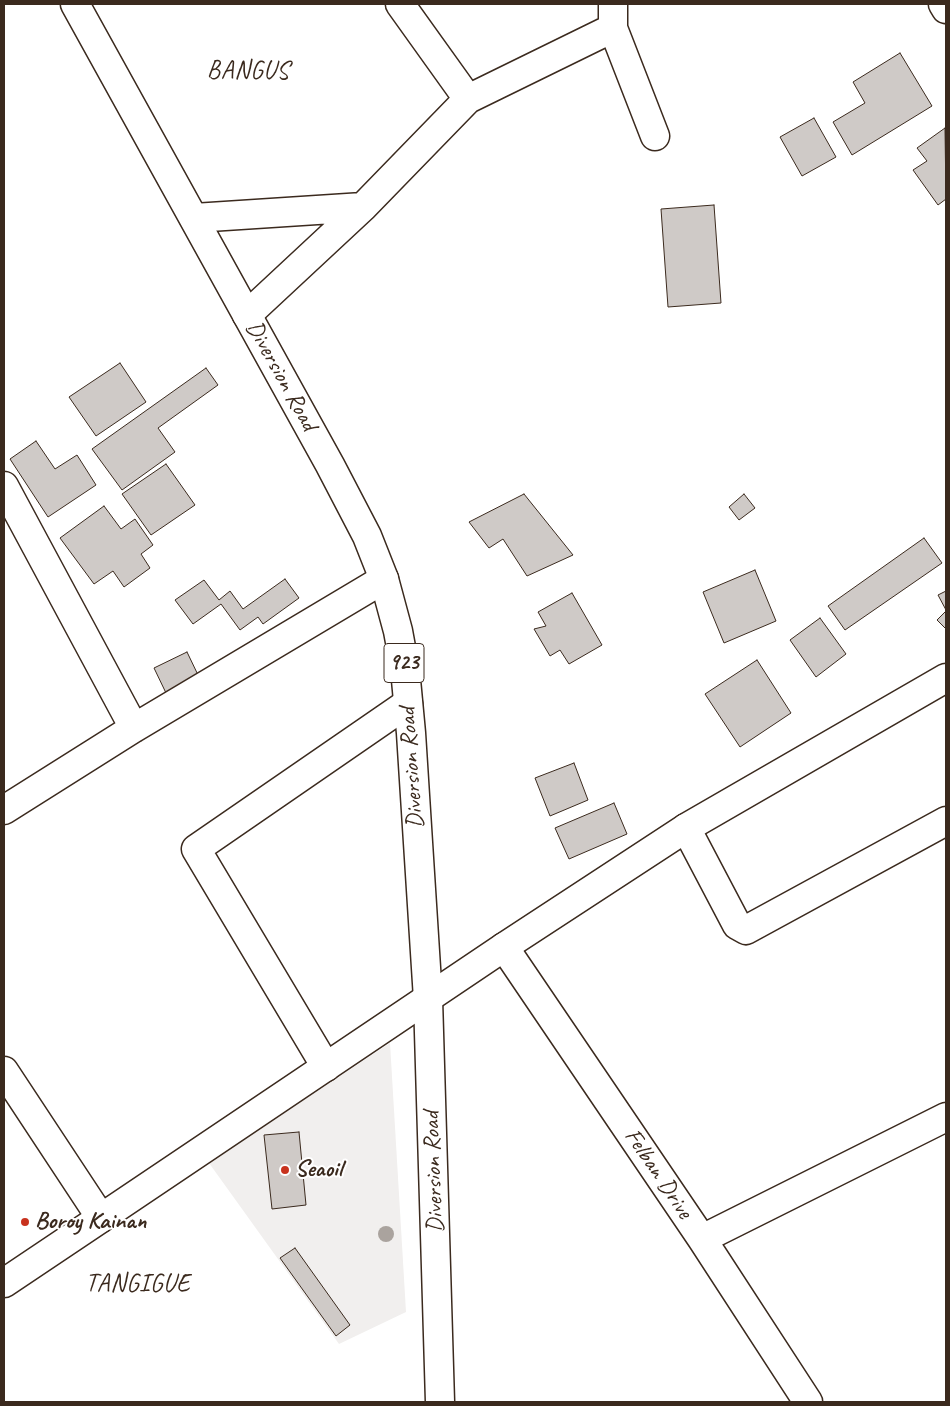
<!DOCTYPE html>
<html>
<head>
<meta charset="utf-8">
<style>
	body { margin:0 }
	#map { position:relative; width:950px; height:1406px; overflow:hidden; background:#fff; font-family:Caveat,sans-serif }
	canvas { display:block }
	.frame { position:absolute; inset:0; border:5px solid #3b2a1e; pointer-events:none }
</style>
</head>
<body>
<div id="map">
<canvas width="950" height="1406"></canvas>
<div class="frame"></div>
</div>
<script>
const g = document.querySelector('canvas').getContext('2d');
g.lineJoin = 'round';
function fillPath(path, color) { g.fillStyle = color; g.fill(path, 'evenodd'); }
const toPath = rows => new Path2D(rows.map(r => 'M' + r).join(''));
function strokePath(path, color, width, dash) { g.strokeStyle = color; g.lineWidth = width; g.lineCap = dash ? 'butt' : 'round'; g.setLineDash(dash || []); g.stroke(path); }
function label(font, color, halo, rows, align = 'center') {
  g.font = font + ' Caveat,sans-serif'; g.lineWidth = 4; g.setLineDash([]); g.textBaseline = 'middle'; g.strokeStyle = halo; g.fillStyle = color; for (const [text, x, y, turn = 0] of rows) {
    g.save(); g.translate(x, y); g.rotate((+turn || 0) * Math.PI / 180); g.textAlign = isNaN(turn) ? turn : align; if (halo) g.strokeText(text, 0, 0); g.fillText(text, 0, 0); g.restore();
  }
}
fillPath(toPath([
	[390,1043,406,1312,339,1344,209,1163]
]), '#f1efee');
const building = toPath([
	[900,53,932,106,852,155,833,122,865,103,853,82,900,53],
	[814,118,836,157,802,176,780,137,814,118],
	[945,128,946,199,938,205,913,170,927,161,917,148,945,128],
	[714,205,721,303,668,307,661,209,714,205],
	[120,363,146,402,96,436,69,397,120,363],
	[206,368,218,385,158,428,175,452,122,490,92,449,206,368],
	[36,441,55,469,77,455,96,485,48,517,10,459,36,441],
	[166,464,195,505,151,535,122,494,166,464],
	[524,494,573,555,527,576,503,539,489,548,469,522,524,494],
	[744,494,755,508,739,520,729,507,744,494],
	[104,506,121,529,135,519,153,545,141,554,150,568,124,587,113,571,94,584,60,538,104,506],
	[924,538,942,563,845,630,828,606,924,538],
	[755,570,776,621,724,643,703,592,755,570],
	[285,579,299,598,263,624,258,617,240,630,221,604,193,624,175,600,204,580,219,600,230,591,243,609,285,579],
	[946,591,946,610,938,595,946,591],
	[572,593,602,645,569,664,560,650,550,656,534,629,546,626,538,612,572,593],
	[946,611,946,629,937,620,946,611],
	[820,618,846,654,816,677,790,640,820,618],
	[187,652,199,677,166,693,154,668,187,652],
	[757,660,791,713,740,747,705,694,757,660],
	[574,763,588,800,550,816,535,778,574,763],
	[614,803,627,834,569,859,555,828,614,803],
	[299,1132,306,1205,272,1209,264,1135,299,1132],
	[295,1248,350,1325,336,1336,280,1258,295,1248]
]);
fillPath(building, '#cfcac7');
strokePath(building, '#3b2a1e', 1);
const street = toPath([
	[400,4,468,99],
	[613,4,613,28,655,136],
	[943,4,946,9],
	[194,218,363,207],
	[247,315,363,207,468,99,613,28],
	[4,486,134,728],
	[4,810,134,728,384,579],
	[686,828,737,925,746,930,946,821],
	[504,947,702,1239,808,1402],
	[326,1067,196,849,408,703],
	[702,1239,946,1117],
	[4,1283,101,1218]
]);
const secondary = toPath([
	[4,1071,101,1218,504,947,686,828,946,678]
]);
const highway = toPath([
	[75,4,330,465,367,536,384,579,398,631,405,669,411,733,428,999,440,1402]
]);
strokePath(street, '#3b2a1e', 31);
strokePath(secondary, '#3b2a1e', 31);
strokePath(highway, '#3b2a1e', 31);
strokePath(street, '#fff', 28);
strokePath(secondary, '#fff', 28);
strokePath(highway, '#fff', 28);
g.fillStyle = '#aaa39e';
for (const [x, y] of [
	[386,1234]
]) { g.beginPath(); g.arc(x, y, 8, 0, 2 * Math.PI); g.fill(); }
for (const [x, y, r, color] of [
	[285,1170,5,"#c8321e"],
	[25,1222,5,"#c8321e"]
]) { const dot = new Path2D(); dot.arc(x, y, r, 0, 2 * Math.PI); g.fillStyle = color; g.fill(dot); strokePath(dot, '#fff', 2); }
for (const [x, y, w] of [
	[404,663,40]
]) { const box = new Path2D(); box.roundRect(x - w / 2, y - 19.5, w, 39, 4); g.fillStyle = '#fff'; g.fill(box); strokePath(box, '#3b2a1e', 1); }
label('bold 22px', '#3b2a1e', null, [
	["923",404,663]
]);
label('24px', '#3b2a1e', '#fff', [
	["Diversion Road",281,376,61],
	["Diversion Road",412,768,-94],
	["Diversion Road",434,1172,-92],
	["Felban Drive",658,1174,56]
]);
label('bold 24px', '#3b2a1e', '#fff', [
	["Seaoil",295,1170],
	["Boroy Kainan",35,1222]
], 'left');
g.letterSpacing = '1px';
label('25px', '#3b2a1e', '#fff', [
	["BANGUS",248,71],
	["TANGIGUE",138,1284]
]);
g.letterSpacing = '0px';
</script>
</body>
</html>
